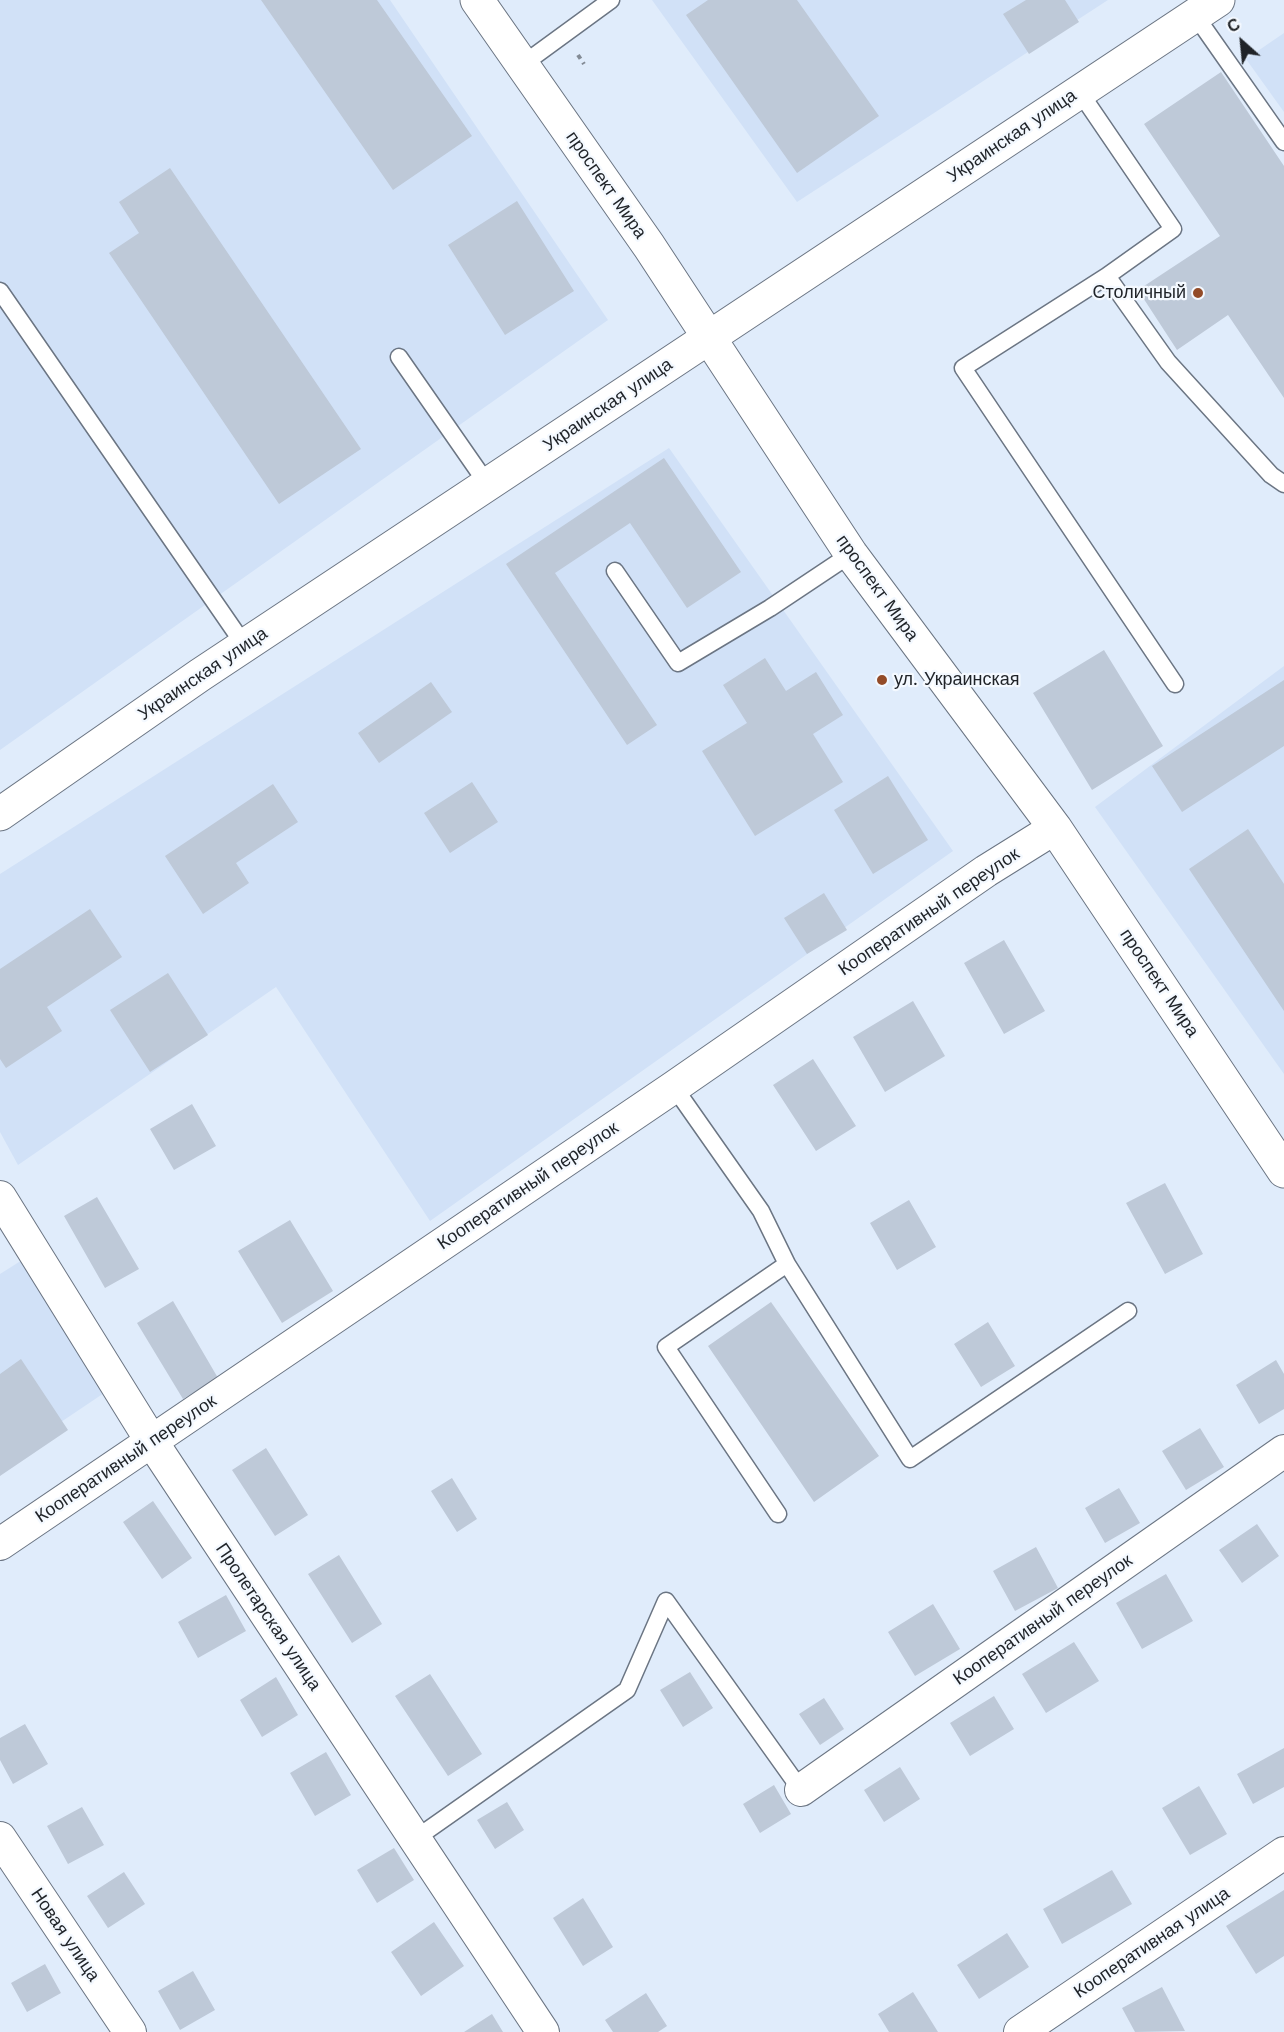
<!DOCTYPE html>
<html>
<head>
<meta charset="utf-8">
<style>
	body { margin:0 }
	#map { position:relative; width:1284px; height:2032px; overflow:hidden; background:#e0ecfb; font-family:"Work Sans",sans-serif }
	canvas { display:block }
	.north { position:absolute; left:1212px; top:12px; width:60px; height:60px; -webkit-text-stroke:4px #f4f9ff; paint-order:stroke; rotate:333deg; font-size:16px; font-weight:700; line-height:24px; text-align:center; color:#1f2328 }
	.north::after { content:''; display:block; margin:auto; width:21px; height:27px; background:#1f2328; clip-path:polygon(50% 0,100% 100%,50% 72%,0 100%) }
</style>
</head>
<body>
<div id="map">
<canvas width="1284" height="2032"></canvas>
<div class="north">С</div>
</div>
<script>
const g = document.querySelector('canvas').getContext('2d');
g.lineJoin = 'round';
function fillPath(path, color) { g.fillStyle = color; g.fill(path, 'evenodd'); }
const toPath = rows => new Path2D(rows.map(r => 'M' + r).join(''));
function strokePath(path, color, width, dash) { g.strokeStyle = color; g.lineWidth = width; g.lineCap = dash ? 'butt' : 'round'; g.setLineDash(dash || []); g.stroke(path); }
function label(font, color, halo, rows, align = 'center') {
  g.font = font + ' "Work Sans",sans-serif'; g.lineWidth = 4.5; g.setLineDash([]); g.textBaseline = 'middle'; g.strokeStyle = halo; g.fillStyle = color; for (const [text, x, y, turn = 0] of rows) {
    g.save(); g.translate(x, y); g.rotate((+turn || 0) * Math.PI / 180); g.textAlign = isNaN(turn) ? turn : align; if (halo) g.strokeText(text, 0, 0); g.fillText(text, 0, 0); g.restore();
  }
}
fillPath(toPath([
	[0,0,390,0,608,320,0,750],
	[652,0,1108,0,797,202],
	[1284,33,1284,112,1246,59],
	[669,448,953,851,430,1221,276,987,18,1165,0,1132,0,874],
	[1284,666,1284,1074,1095,807],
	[27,1257,116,1385,0,1463,0,1274]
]), '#d1e1f7');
fillPath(toPath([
	[261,0,377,0,472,136,393,190],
	[708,0,797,0,879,116,797,173,686,15],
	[1026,0,1065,0,1079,22,1029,54,1003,14],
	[1221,72,1284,166,1284,398,1228,315,1177,350,1138,290,1220,236,1144,124],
	[170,168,361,449,279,504,109,253,139,233,119,202],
	[517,201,574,291,505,335,448,245],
	[664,458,741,572,687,608,630,523,555,573,657,725,627,745,506,564],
	[1104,650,1163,746,1092,790,1033,693],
	[765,658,786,691,816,672,843,715,813,734,843,782,755,836,702,751,747,723,723,685],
	[1284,680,1284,746,1182,812,1152,766],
	[431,682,452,712,379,763,358,733],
	[888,776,928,840,873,874,834,810],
	[472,782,498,822,450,853,424,813],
	[273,784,298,822,236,863,249,883,203,914,165,856],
	[1248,829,1284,884,1284,1011,1189,869],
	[824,893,847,930,807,954,784,918],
	[90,909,122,957,47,1007,62,1031,6,1068,0,1059,0,969],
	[1004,940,1045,1011,1004,1034,964,963],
	[168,973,208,1035,150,1072,110,1010],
	[913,1001,945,1056,885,1092,853,1037],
	[813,1059,856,1126,816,1151,773,1085],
	[192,1104,216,1146,174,1170,150,1129],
	[1165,1183,1203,1254,1165,1274,1126,1203],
	[97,1197,139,1269,105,1288,64,1216],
	[909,1200,936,1247,897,1270,870,1223],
	[290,1220,333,1291,282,1323,238,1251],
	[173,1301,218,1378,183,1399,137,1323],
	[771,1302,879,1456,814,1502,708,1346],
	[988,1322,1015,1366,981,1387,954,1344],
	[21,1359,68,1430,0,1476,0,1374],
	[1276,1360,1284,1374,1284,1409,1259,1424,1236,1385],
	[1200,1428,1224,1467,1186,1490,1162,1451],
	[266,1448,308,1515,275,1536,232,1470],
	[452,1478,477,1519,457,1532,431,1491],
	[1119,1488,1140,1523,1105,1543,1085,1508],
	[153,1501,192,1558,162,1579,123,1522],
	[1257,1524,1279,1556,1242,1583,1219,1550],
	[1036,1547,1058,1588,1015,1611,993,1571],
	[339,1555,382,1624,352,1643,308,1574],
	[1166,1574,1193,1621,1142,1649,1116,1603],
	[226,1595,246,1631,198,1658,178,1622],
	[933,1604,960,1649,915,1676,888,1632],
	[1074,1642,1099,1681,1046,1713,1022,1674],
	[690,1672,713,1708,683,1727,660,1690],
	[430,1674,482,1754,448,1776,395,1696],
	[276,1677,298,1715,262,1737,240,1700],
	[994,1696,1014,1729,970,1756,950,1723],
	[824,1698,844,1729,820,1745,799,1714],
	[25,1724,48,1764,13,1784,0,1760,0,1738],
	[1284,1748,1284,1787,1253,1804,1237,1774],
	[326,1752,351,1795,315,1816,290,1773],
	[900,1767,920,1799,884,1822,864,1790],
	[774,1785,791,1814,760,1833,743,1804],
	[1199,1786,1227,1834,1190,1855,1162,1808],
	[507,1802,524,1830,495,1849,477,1820],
	[82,1807,104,1845,68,1864,47,1826],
	[394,1848,414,1880,377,1903,357,1870],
	[1112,1870,1132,1904,1062,1944,1043,1909],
	[124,1872,145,1904,108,1928,87,1896],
	[1284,1890,1284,1956,1256,1974,1226,1926],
	[583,1898,613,1947,583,1966,553,1918],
	[434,1922,464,1966,421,1996,391,1952],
	[1007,1933,1029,1967,979,1999,957,1965],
	[45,1964,61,1993,27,2012,11,1983],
	[193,1971,215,2010,180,2030,158,1991],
	[1162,1987,1185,2031,1135,2032,1122,2008],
	[913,1992,938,2032,889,2032,878,2014],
	[646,1993,667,2026,658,2032,613,2032,605,2020],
	[492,2014,503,2032,464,2032]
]), '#bec9d8');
const service = toPath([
	[1195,15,1284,142],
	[522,65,611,0],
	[1079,91,1173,229,1107,276,1168,362,1271,475,1284,484],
	[1107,276,963,368,1175,684],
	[0,291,245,646],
	[399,357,488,485],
	[615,571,678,663,770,608,851,554],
	[674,1087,761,1211,787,1264,666,1347,778,1514],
	[787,1264,910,1459,1128,1311],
	[415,1839,627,1690,666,1601,801,1790]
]);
const minor = toPath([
	[0,1197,152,1442,543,2032],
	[0,1544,674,1087,986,871,1055,828],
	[801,1790,1284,1451],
	[0,1838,130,2032],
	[1020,2032,1284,1853]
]);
const secondary = toPath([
	[0,814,200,675,1218,0]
]);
const primary = toPath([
	[477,0,649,246,851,554,1055,828,1284,1171]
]);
strokePath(service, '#6b7583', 19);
strokePath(minor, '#6b7583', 34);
strokePath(secondary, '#6b7583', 35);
strokePath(primary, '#6b7583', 35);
strokePath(toPath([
	[578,55,584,64]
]), '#838b95', 4, [4.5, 4.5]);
strokePath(service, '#fff', 16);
strokePath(minor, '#fff', 32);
strokePath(secondary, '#fff', 33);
strokePath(primary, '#fff', 33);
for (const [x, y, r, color] of [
	[1198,293,6,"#934b28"],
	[882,680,6,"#934b28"]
]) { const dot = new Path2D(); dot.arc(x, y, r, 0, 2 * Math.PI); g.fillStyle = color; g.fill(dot); strokePath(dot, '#f4f9ff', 2); }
label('18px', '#1f2328', '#f4f9ff', [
	["Украинская улица",1012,136,-34],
	["проспект Мира",606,185,55],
	["Украинская улица",608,405,-34],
	["проспект Мира",877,588,54],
	["Украинская улица",203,674,-34],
	["Кооперативный переулок",929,912,-34],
	["проспект Мира",1159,983,56],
	["Кооперативный переулок",528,1186,-34],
	["Кооперативный переулок",126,1459,-34],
	["Пролетарская улица",268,1617,56],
	["Кооперативный переулок",1043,1620,-35],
	["Новая улица",65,1935,56],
	["Кооперативная улица",1152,1943,-34]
]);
label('18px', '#1f2328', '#f4f9ff', [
	["Столичный",1186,293],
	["ул. Украинская",894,680,"left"]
], 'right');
</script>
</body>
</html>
